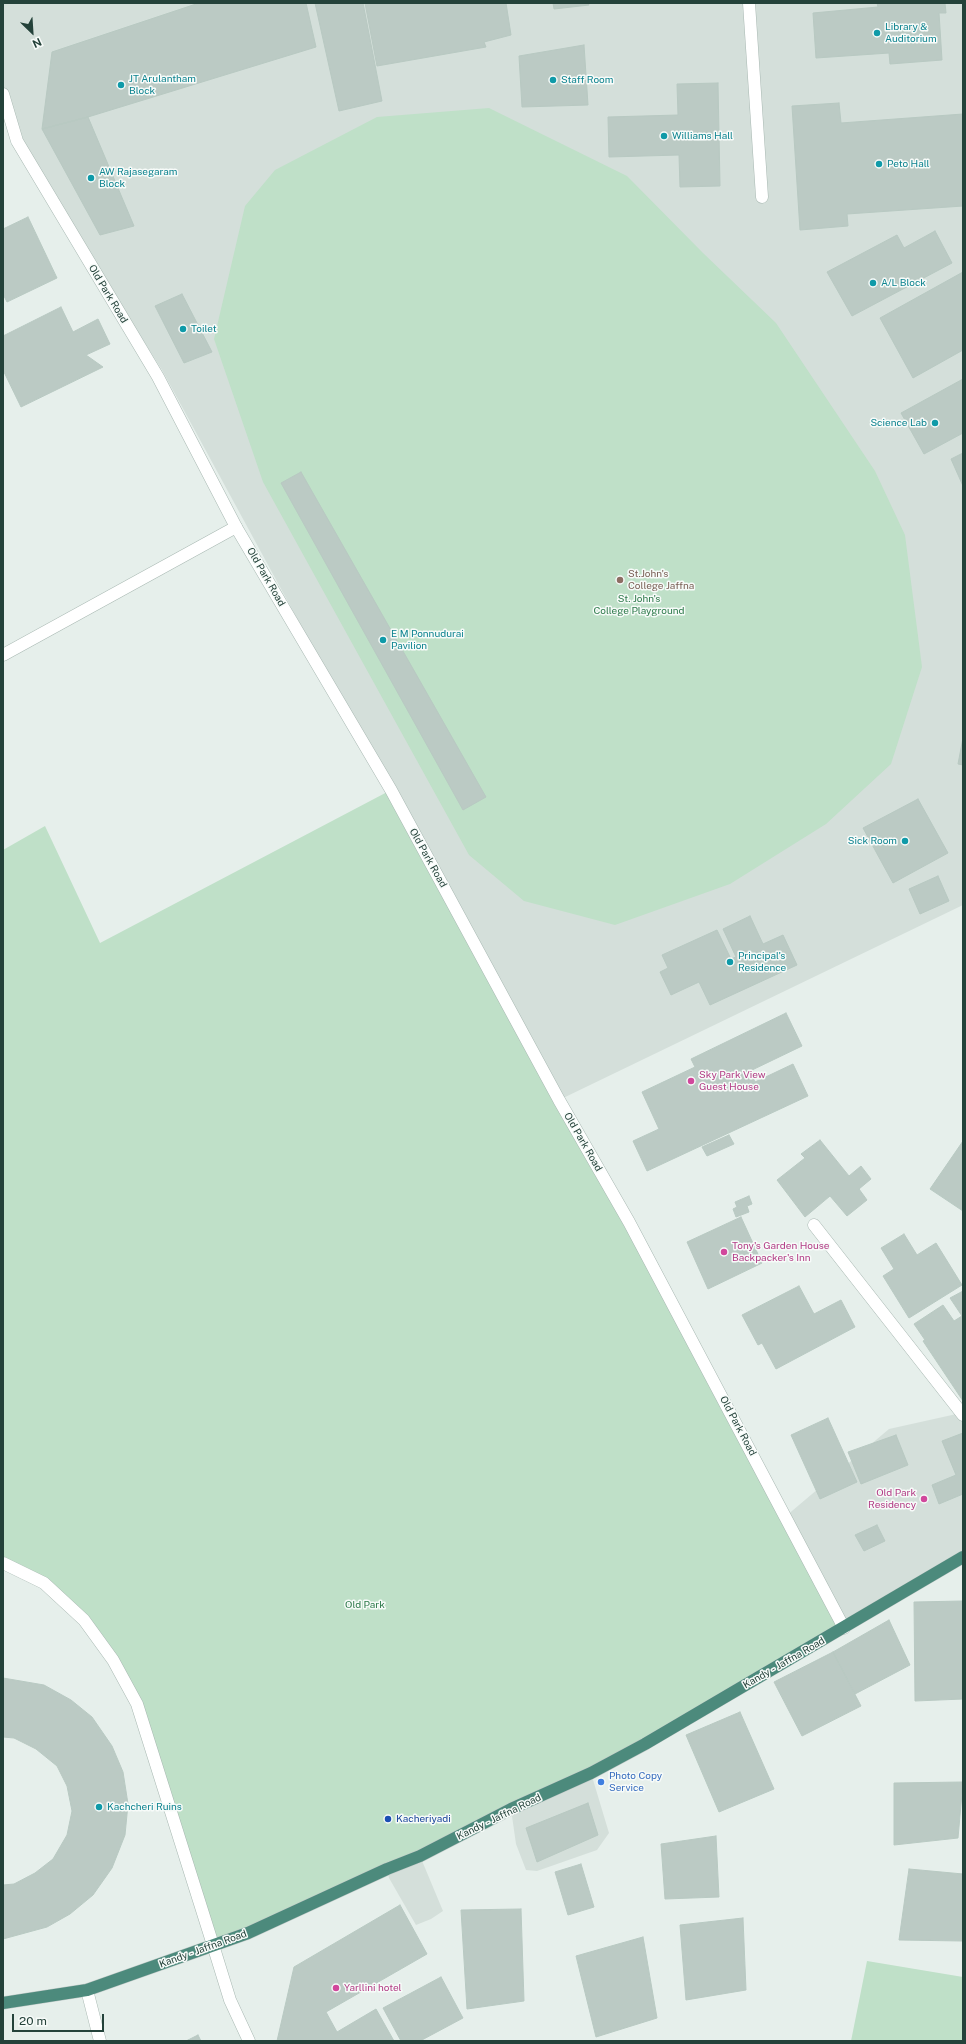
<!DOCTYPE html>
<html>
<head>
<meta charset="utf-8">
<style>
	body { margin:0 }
	#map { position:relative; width:966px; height:2044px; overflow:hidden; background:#e6efeb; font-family:"Public Sans",sans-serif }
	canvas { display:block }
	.frame { position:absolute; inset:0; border:4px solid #24423a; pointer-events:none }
	.north { position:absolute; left:12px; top:12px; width:40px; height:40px; -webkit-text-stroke:3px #f7fbf9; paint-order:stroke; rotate:155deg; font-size:11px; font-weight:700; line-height:16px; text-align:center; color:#24423a }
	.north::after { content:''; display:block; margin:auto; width:14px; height:18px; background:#24423a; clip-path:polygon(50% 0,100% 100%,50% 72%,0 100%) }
	.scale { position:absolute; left:12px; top:2014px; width:92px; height:18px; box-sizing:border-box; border:2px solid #24423a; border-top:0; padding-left:5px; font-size:12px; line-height:14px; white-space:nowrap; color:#24423a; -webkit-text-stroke:3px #f7fbf9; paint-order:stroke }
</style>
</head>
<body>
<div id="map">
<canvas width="966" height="2044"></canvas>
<div class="frame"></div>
<div class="north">N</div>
<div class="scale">20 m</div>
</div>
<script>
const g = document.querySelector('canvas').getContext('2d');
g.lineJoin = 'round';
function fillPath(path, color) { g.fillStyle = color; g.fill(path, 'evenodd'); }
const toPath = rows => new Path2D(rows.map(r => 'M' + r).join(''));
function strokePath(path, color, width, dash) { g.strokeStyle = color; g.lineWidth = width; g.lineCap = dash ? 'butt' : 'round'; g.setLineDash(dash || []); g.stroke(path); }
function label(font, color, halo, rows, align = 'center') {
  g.font = font + ' "Public Sans",sans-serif'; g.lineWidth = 3; g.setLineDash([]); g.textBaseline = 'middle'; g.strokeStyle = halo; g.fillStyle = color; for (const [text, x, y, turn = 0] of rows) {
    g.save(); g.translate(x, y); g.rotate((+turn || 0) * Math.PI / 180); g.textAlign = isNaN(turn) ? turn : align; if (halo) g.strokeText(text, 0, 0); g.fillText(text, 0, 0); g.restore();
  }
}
fillPath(toPath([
	[3,3,963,3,963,905,559,1100,162,370,17,141,3,94],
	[961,1413,963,1415,963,1557,844,1628,786,1516,889,1429],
	[591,1773,609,1833,597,1850,537,1871,526,1870,516,1844,511,1809],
	[420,1856,443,1911,431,1919,416,1925,389,1878,387,1869]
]), '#d4dfda');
fillPath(toPath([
	[489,108,627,176,703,253,776,323,875,471,905,535,922,667,891,764,826,824,730,884,615,925,524,901,469,855,263,482,214,339,245,206,275,170,377,117],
	[391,790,844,1628,591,1773,213,1945,137,1704,113,1660,44,1583,3,1563,3,850,45,826,100,943],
	[867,1961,963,1977,963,2041,851,2041]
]), '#bfe0c8');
const building = toPath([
	[199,3,306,3,316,47,88,117,42,129,52,52,199,3],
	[315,3,363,3,382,101,339,111,315,3],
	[365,3,506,3,511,35,484,42,486,47,377,66,365,3],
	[553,3,588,3,589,5,554,9,553,3],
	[877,3,945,3,946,13,939,13,942,60,890,64,889,53,816,58,813,13,878,7,877,3],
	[584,45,588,105,522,107,519,56,584,45],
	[718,83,720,186,680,187,679,155,609,157,608,117,678,115,677,84,718,83],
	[839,103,841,123,963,114,963,206,847,214,848,226,800,230,792,106,839,103],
	[88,117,134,226,100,235,42,129,88,117],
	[28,217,57,278,7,302,3,294,3,229,28,217],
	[935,231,952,263,852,316,827,272,897,235,904,248,935,231],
	[963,272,963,350,913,378,880,318,963,272],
	[182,294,212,352,184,363,155,306,182,294],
	[61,307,73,332,98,319,110,344,86,355,103,367,21,407,3,370,3,336,61,307],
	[963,379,963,433,924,454,901,413,963,379],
	[963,453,963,486,951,459,963,453],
	[301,472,486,797,463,810,281,483,301,472],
	[963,738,963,765,958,764,963,738],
	[918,799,948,853,893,883,863,828,918,799],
	[938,876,949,901,920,914,909,889,938,876],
	[750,916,763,944,783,935,797,965,710,1005,699,982,671,995,660,972,668,968,662,955,717,930,731,959,736,957,723,929,750,916],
	[786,1013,802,1046,750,1071,755,1082,793,1064,808,1096,647,1171,633,1141,659,1129,642,1092,695,1067,691,1059,786,1013],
	[729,1135,734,1144,707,1156,702,1147,729,1135],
	[820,1140,849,1176,861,1166,871,1179,859,1189,867,1200,847,1216,830,1196,805,1217,777,1180,805,1158,801,1154,820,1140],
	[963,1141,963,1211,930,1189,963,1141],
	[749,1196,752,1204,747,1206,749,1212,736,1217,733,1209,737,1207,735,1202,749,1196],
	[741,1217,762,1263,708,1289,687,1242,741,1217],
	[904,1234,917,1255,936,1243,962,1285,909,1318,883,1276,894,1269,881,1248,904,1234],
	[799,1286,814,1314,841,1300,855,1327,776,1369,762,1343,758,1345,742,1315,799,1286],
	[963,1291,963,1401,923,1341,925,1340,914,1324,943,1305,954,1321,962,1316,950,1298,963,1291],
	[828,1418,857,1482,820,1499,791,1435,828,1418],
	[963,1433,963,1494,939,1504,932,1485,956,1475,942,1441,963,1433],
	[896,1435,908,1465,861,1484,848,1452,896,1435],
	[877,1525,885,1541,864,1551,855,1535,877,1525],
	[963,1601,963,1699,915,1701,914,1602,963,1601],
	[889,1620,910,1665,855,1694,833,1652,889,1620],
	[833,1652,861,1706,802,1736,774,1682,833,1652],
	[3,1678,44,1685,71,1700,92,1717,112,1746,123,1772,128,1804,125,1835,112,1868,93,1895,70,1914,47,1927,3,1939,3,1885,14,1884,35,1873,53,1859,67,1835,72,1811,67,1786,57,1766,36,1749,14,1738,3,1737,3,1678],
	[740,1712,774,1789,719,1812,686,1735,740,1712],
	[963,1782,958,1838,894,1845,894,1783,963,1782],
	[588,1803,598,1835,537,1862,526,1828,588,1803],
	[716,1836,719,1897,665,1899,661,1844,716,1836],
	[581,1864,594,1907,568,1915,555,1872,581,1864],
	[909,1869,963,1874,963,1941,899,1940,909,1869],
	[400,1905,427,1954,326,2012,337,2032,376,2009,394,2041,277,2041,294,1967,400,1905],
	[521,1909,524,2001,467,2009,461,1910,521,1909],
	[743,1918,746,1990,686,2000,680,1925,743,1918],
	[643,1937,657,2018,596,2037,576,1956,643,1937],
	[441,1977,463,2018,420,2041,401,2041,383,2008,441,1977],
	[198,2035,201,2041,186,2041,198,2035]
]);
fillPath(building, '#bbcac4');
strokePath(building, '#b8c9c2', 1);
const service = toPath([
	[3,655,236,527],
	[3,1563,44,1583,84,1620,113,1660,137,1704,213,1945],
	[87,1990,100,2041]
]);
const minor = toPath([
	[749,3,762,197],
	[3,94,17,141,158,377,236,527,391,790,559,1100,629,1222,844,1628],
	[814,1225,963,1415]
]);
const tertiary = toPath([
	[213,1945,230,2000,249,2041]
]);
const trunk = toPath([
	[3,2003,87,1990,248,1933,387,1869,420,1856,511,1809,591,1773,645,1744,963,1557]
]);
strokePath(service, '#a8b8b2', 13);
strokePath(minor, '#a8b8b2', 13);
strokePath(tertiary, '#a8b8b2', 13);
strokePath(trunk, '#c2cac8', 13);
strokePath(service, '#fff', 12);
strokePath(minor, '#fff', 12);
strokePath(tertiary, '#fff', 12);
strokePath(trunk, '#4c8a7c', 12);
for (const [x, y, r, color] of [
	[877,33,4,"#0f9aa8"],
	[553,80,4,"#0f9aa8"],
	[121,85,4,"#0f9aa8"],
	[664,136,4,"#0f9aa8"],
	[879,164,4,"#0f9aa8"],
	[91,178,4,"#0f9aa8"],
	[873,283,4,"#0f9aa8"],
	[183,329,4,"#0f9aa8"],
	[935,423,4,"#0f9aa8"],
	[620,580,4,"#8d6e63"],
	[383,640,4,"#0f9aa8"],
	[905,841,4,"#0f9aa8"],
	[730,962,4,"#0f9aa8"],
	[691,1081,4,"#d1479c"],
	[724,1252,4,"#d1479c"],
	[924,1499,4,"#d1479c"],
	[601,1782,4,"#3f7fe0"],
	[99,1807,4,"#0f9aa8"],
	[388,1819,4,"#1a4fb4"],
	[336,1988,4,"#d1479c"]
]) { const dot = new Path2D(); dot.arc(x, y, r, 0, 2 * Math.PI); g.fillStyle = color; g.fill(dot); strokePath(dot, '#f7fbf9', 1.5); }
label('10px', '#0d838f', '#f7fbf9', [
	["Library &",885,27],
	["Auditorium",885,39],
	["JT Arulantham",129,79],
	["Block",129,91],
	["Staff Room",561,80],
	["Williams Hall",672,136],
	["Peto Hall",887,164],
	["AW Rajasegaram",99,172],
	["Block",99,184],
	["A/L Block",881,283],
	["Toilet",191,329],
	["Science Lab",927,423,"right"],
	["E M Ponnudurai",391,634],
	["Pavilion",391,646],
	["Sick Room",897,841,"right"],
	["Principal's",738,956],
	["Residence",738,968],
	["Kachcheri Ruins",107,1807]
], 'left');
label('10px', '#24423a', '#f7fbf9', [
	["Old Park Road",108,294,59],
	["Old Park Road",266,577,60],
	["Old Park Road",428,858,61],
	["Old Park Road",583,1142,60],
	["Old Park Road",738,1426,62],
	["Kandy - Jaffna Road",784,1663,-30],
	["Kandy - Jaffna Road",499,1817,-26],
	["Kandy - Jaffna Road",203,1949,-20]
]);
label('10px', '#785e54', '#f7fbf9', [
	["St.John's",628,574],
	["College Jaffna",628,586]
], 'left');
label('10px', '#2d7a4b', '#f7fbf9', [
	["St. John's",639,599],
	["College Playground",639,611],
	["Old Park",365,1605]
]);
label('10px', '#b23c85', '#f7fbf9', [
	["Sky Park View",699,1075],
	["Guest House",699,1087],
	["Tony's Garden House",732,1246],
	["Backpacker's Inn",732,1258],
	["Old Park",916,1493,"right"],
	["Residency",916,1505,"right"],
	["Yarllini hotel",344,1988]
], 'left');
label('10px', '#366cbe', '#f7fbf9', [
	["Photo Copy",609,1776],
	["Service",609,1788]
], 'left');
label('10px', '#164399', '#f7fbf9', [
	["Kacheriyadi",396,1819]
], 'left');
</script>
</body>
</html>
